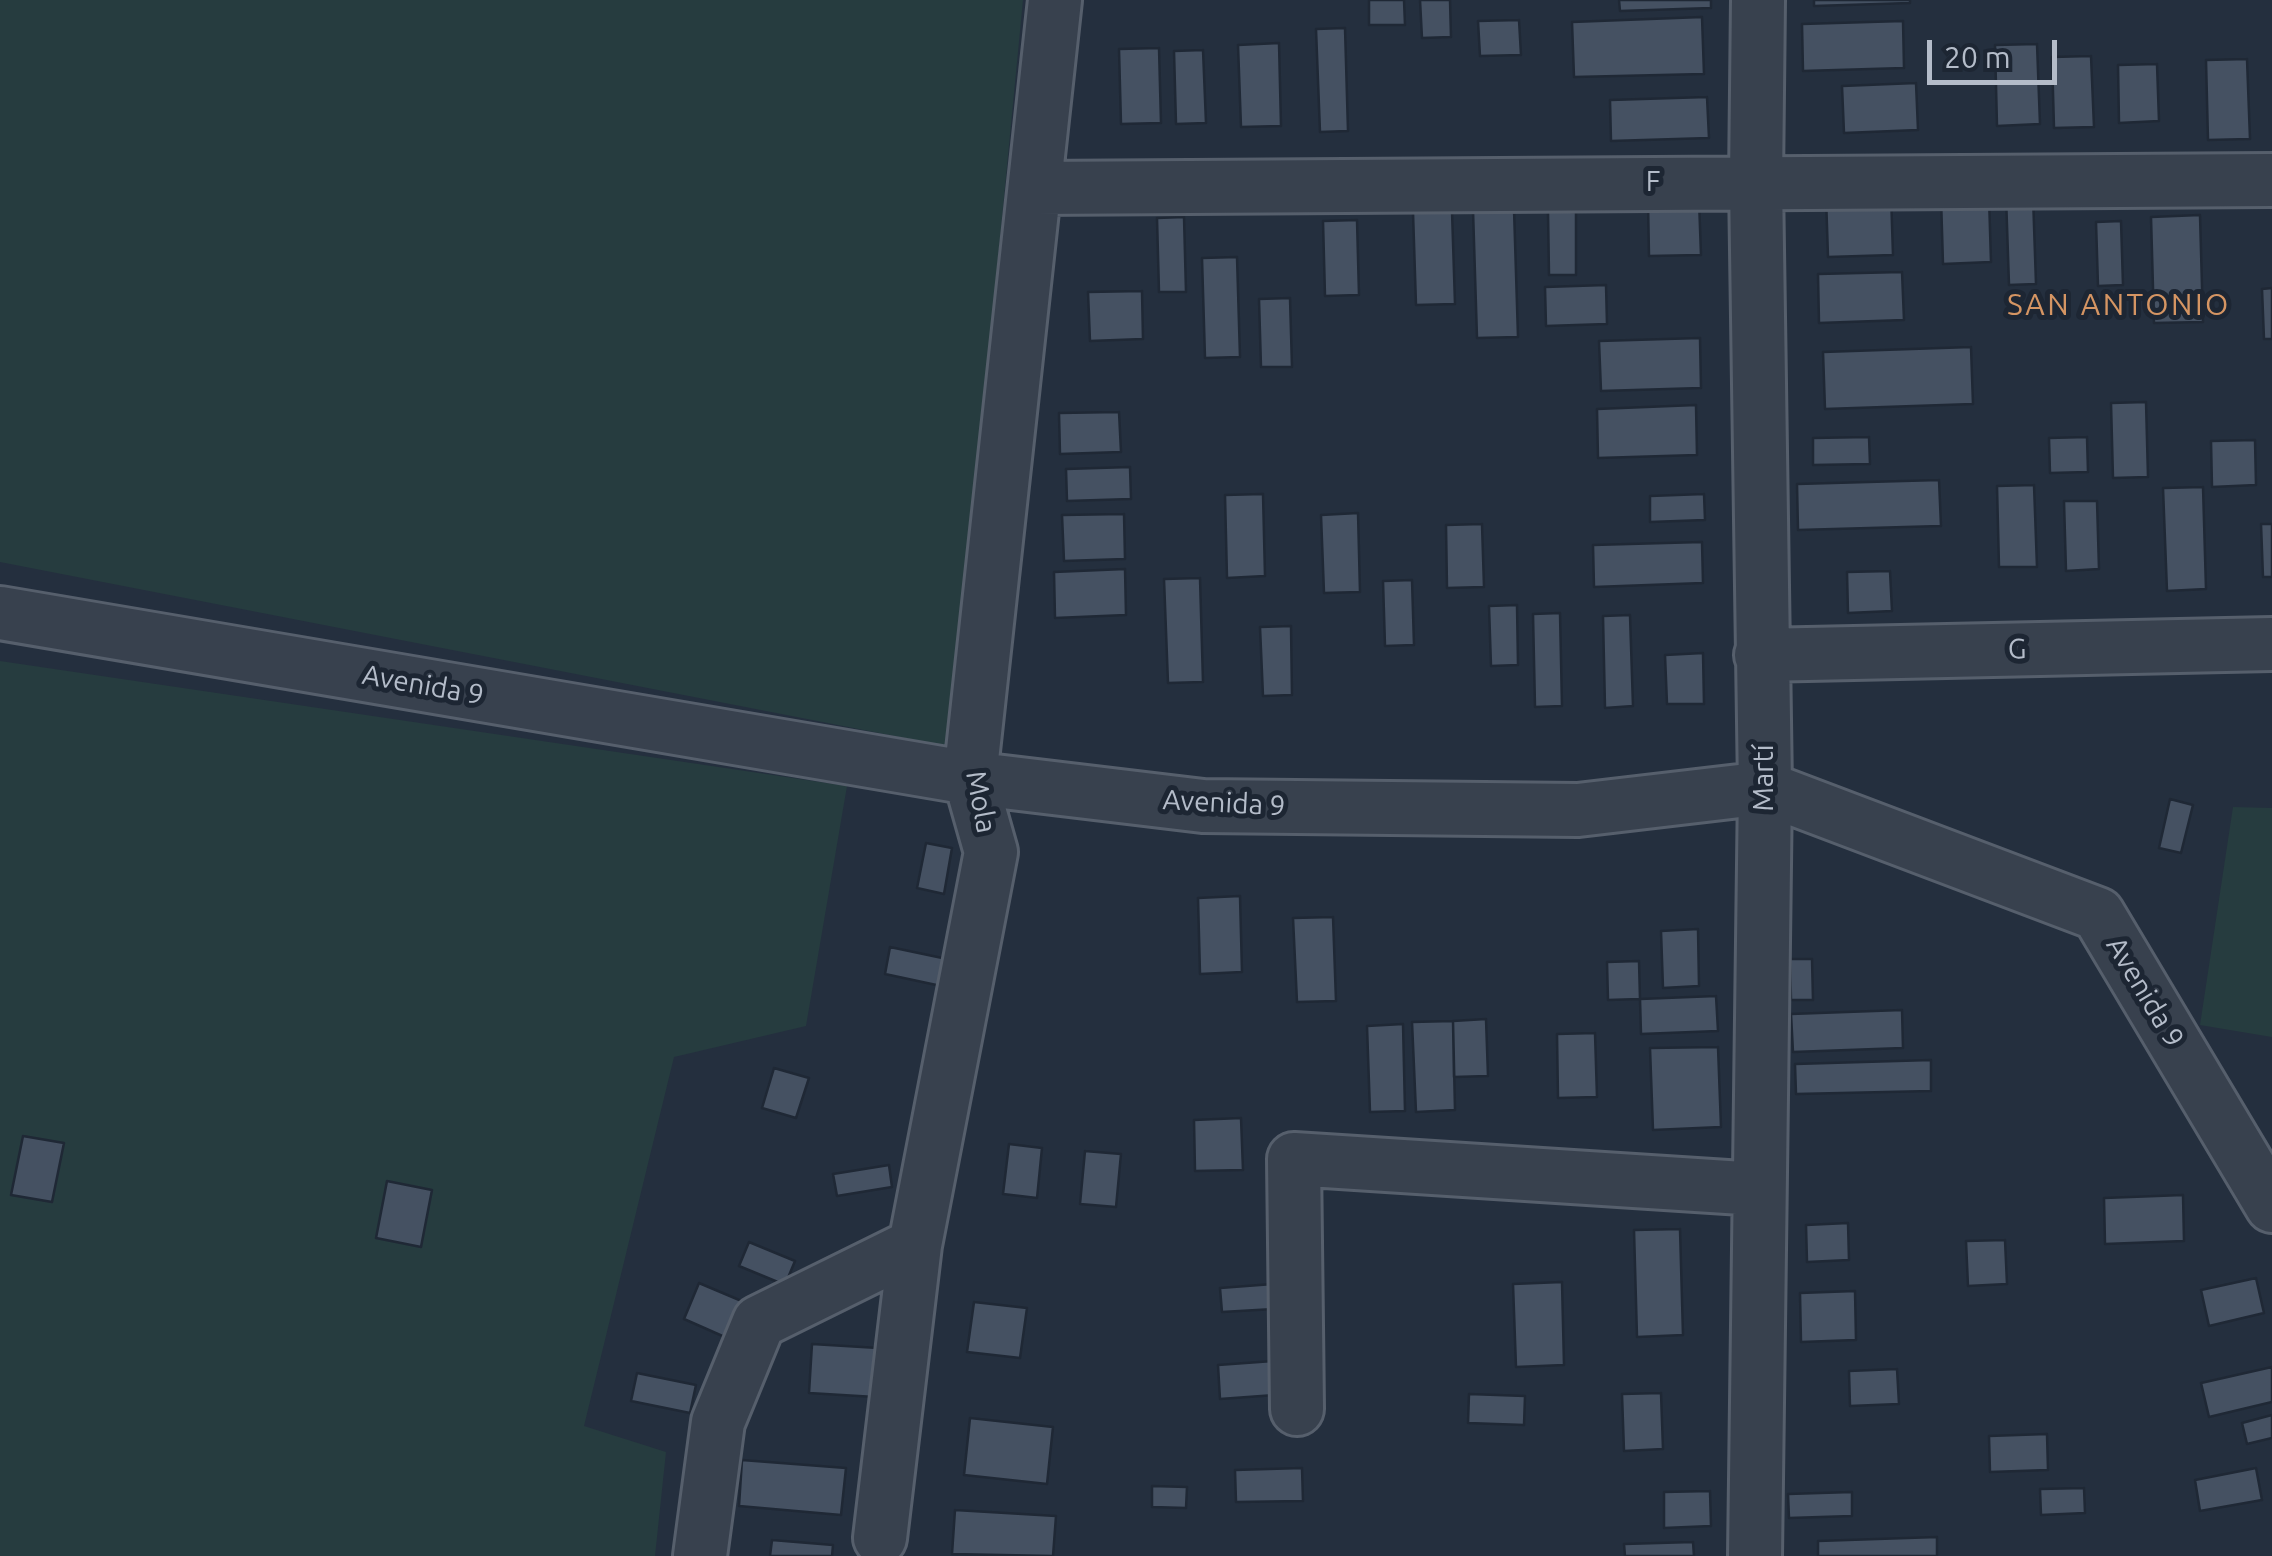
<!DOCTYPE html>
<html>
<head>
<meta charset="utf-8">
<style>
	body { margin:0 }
	#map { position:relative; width:2272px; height:1556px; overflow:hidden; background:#242f3e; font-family:Ubuntu,sans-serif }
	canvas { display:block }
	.scale { position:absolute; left:1927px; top:40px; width:130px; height:45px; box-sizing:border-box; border:5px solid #b4bcc9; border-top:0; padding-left:12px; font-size:30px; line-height:35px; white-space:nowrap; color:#b4bcc9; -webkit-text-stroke:8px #1d2633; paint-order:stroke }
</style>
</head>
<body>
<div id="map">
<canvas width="2272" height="1556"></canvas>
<div class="scale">20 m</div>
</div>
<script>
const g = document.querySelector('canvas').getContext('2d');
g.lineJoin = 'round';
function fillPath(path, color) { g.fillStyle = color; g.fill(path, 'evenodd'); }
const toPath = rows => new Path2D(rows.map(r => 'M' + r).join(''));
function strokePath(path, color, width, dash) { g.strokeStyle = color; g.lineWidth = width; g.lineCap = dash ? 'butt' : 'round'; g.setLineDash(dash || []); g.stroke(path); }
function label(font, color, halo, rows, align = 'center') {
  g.font = font + ' Ubuntu,sans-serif'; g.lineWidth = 10; g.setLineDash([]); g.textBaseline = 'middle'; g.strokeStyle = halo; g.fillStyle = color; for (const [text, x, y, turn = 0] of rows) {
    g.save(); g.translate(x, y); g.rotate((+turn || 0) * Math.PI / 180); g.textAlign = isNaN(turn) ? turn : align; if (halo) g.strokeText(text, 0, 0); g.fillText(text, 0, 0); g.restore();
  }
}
fillPath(toPath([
	[0,0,1023,0,951,747,0,562],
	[0,661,847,786,806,1026,674,1057,584,1426,666,1452,655,1556,0,1556],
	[2233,807,2272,808,2272,1037,2200,1025]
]), '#263c3f');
const building = toPath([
	[1369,0,1404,0,1405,25,1369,25,1369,0],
	[1420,0,1450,0,1451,37,1422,38,1420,0],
	[1619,0,1711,0,1711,8,1620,11,1619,0],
	[1814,0,1910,0,1910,3,1814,6,1814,0],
	[1702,17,1704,74,1574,77,1572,22,1702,17],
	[1519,20,1521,55,1480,56,1478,21,1519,20],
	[1903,21,1904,68,1803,71,1802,24,1903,21],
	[1345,28,1348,131,1320,132,1316,29,1345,28],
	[1279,43,1281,126,1241,127,1238,45,1279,43],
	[2037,44,2040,124,1997,126,1995,45,2037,44],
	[1159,48,1161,123,1121,124,1119,49,1159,48],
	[1203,50,1206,123,1176,124,1174,51,1203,50],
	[2091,56,2094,127,2054,128,2052,57,2091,56],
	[2247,59,2250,139,2208,140,2206,60,2247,59],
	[2157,64,2159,121,2119,123,2118,65,2157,64],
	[1916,83,1918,130,1844,133,1842,86,1916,83],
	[1707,97,1709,138,1611,141,1610,100,1707,97],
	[1891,194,1893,255,1828,257,1826,196,1891,194],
	[2006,196,2033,196,2036,284,2009,285,2006,196],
	[1989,197,1991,262,1943,264,1941,198,1989,197],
	[1699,200,1701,255,1649,256,1648,202,1699,200],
	[1514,209,1518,337,1477,338,1473,210,1514,209],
	[1452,211,1455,304,1416,305,1413,212,1452,211],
	[1548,211,1576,212,1576,275,1549,275,1548,211],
	[2200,215,2203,322,2154,323,2151,217,2200,215],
	[1184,217,1186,292,1159,292,1157,218,1184,217],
	[1357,220,1359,295,1325,296,1323,221,1357,220],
	[2121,221,2123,285,2098,286,2096,222,2121,221],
	[1237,257,1240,357,1205,358,1202,258,1237,257],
	[1902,272,1904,320,1819,323,1818,274,1902,272],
	[1606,285,1607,324,1546,326,1545,287,1606,285],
	[2272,288,2272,339,2264,339,2262,289,2272,288],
	[1142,291,1143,339,1090,341,1088,292,1142,291],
	[1290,298,1292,367,1261,367,1259,299,1290,298],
	[1700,338,1701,388,1601,391,1599,341,1700,338],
	[1971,347,1973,404,1825,409,1823,352,1971,347],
	[2146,402,2148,477,2113,478,2111,403,2146,402],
	[1696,405,1697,455,1598,458,1597,409,1696,405],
	[1119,412,1121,452,1060,454,1059,413,1119,412],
	[1869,437,1870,464,1813,465,1813,438,1869,437],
	[2087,437,2088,472,2050,473,2049,438,2087,437],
	[2255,440,2256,485,2212,487,2211,441,2255,440],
	[1130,467,1131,499,1067,501,1066,469,1130,467],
	[1939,480,1941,526,1798,530,1797,484,1939,480],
	[2034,485,2037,567,1999,567,1997,486,2034,485],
	[2203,487,2206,589,2167,591,2163,488,2203,487],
	[1263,494,1265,576,1227,578,1225,495,1263,494],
	[1704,494,1705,520,1650,522,1650,496,1704,494],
	[2064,501,2097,501,2099,569,2066,571,2064,501],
	[1358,513,1360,592,1324,593,1321,515,1358,513],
	[1124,514,1125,559,1064,561,1062,515,1124,514],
	[1482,524,1484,587,1447,588,1446,525,1482,524],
	[2261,524,2272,524,2272,577,2263,577,2261,524],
	[1702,542,1703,583,1594,587,1593,545,1702,542],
	[1125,569,1126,615,1055,618,1054,572,1125,569],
	[1890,571,1892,611,1848,613,1847,572,1890,571],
	[1200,578,1203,682,1168,683,1164,579,1200,578],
	[1412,580,1414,645,1385,646,1383,581,1412,580],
	[1517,605,1518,665,1491,666,1489,606,1517,605],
	[1560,613,1562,706,1535,707,1533,614,1560,613],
	[1630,615,1633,706,1605,708,1603,616,1630,615],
	[1291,626,1292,695,1263,696,1260,627,1291,626],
	[1703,653,1704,704,1667,704,1665,655,1703,653],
	[2170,799,2193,805,2181,853,2159,848,2170,799],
	[926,843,952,848,944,894,917,888,926,843],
	[1240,896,1242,972,1200,974,1198,898,1240,896],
	[1333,917,1336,1001,1297,1002,1293,918,1333,917],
	[1698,929,1699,986,1663,988,1661,931,1698,929],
	[890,947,947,959,941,986,885,974,890,947],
	[1790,959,1812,959,1813,1000,1791,1000,1790,959],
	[1639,961,1640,999,1608,1000,1607,962,1639,961],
	[1716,996,1718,1031,1641,1034,1640,999,1716,996],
	[1902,1010,1903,1048,1793,1052,1791,1014,1902,1010],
	[1486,1019,1488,1076,1454,1077,1453,1021,1486,1019],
	[1453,1021,1455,1110,1416,1112,1412,1022,1453,1021],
	[1403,1024,1405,1111,1370,1112,1367,1026,1403,1024],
	[1595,1033,1597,1097,1558,1098,1557,1034,1595,1033],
	[1718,1047,1721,1127,1653,1130,1650,1048,1718,1047],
	[1931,1060,1931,1091,1796,1094,1795,1064,1931,1060],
	[774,1068,809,1078,796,1118,762,1108,774,1068],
	[1241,1118,1243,1170,1195,1171,1194,1120,1241,1118],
	[23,1136,64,1143,52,1202,11,1195,23,1136],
	[1009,1144,1042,1148,1037,1198,1003,1194,1009,1144],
	[1085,1151,1121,1154,1116,1207,1080,1204,1085,1151],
	[889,1165,892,1187,837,1196,833,1174,889,1165],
	[387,1181,432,1190,421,1247,376,1238,387,1181],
	[2183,1195,2184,1241,2105,1244,2104,1198,2183,1195],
	[1848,1223,1849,1260,1807,1262,1806,1225,1848,1223],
	[1680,1229,1683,1335,1637,1337,1634,1230,1680,1229],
	[2005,1240,2007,1284,1968,1286,1966,1241,2005,1240],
	[749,1242,795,1261,785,1285,739,1266,749,1242],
	[2256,1278,2264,1313,2209,1326,2201,1290,2256,1278],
	[1562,1282,1564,1365,1516,1367,1513,1284,1562,1282],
	[699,1283,744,1302,727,1338,684,1319,699,1283],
	[1273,1284,1274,1309,1222,1312,1220,1288,1273,1284],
	[1855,1291,1856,1340,1801,1342,1800,1293,1855,1291],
	[974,1302,1027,1308,1020,1358,967,1352,974,1302],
	[812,1344,878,1348,875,1397,809,1393,812,1344],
	[1273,1361,1275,1395,1220,1399,1218,1365,1273,1361],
	[2272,1367,2272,1402,2209,1417,2201,1383,2272,1367],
	[1897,1369,1899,1404,1850,1406,1849,1371,1897,1369],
	[637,1373,696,1385,690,1413,631,1401,637,1373],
	[1661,1393,1663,1449,1624,1451,1622,1394,1661,1393],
	[1469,1394,1525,1396,1524,1425,1468,1423,1469,1394],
	[2272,1415,2272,1438,2247,1444,2242,1423,2272,1415],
	[970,1418,1053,1427,1047,1484,964,1475,970,1418],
	[2047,1434,2048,1470,1990,1472,1989,1436,2047,1434],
	[742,1460,846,1468,841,1515,739,1506,742,1460],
	[1302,1468,1303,1501,1236,1502,1235,1470,1302,1468],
	[2256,1468,2262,1500,2200,1511,2195,1480,2256,1468],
	[1152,1486,1187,1487,1186,1508,1152,1507,1152,1486],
	[2084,1488,2085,1513,2041,1515,2040,1489,2084,1488],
	[1710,1491,1711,1526,1664,1528,1664,1492,1710,1491],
	[1852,1492,1852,1516,1789,1518,1788,1494,1852,1492],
	[955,1510,1056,1516,1053,1556,952,1554,955,1510],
	[1937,1537,1937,1556,1818,1556,1818,1541,1937,1537],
	[772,1540,833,1545,832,1556,770,1556,772,1540],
	[1693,1542,1694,1556,1625,1556,1624,1544,1693,1542]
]);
fillPath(building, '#455162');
strokePath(building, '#1f2835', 2.5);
const minor = toPath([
	[1035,188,2272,180],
	[0,613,970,778,1203,806,1578,810,1765,788,2098,914,2272,1206],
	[1761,655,2272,644],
	[1297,1409,1294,1159,1758,1189],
	[880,1538,915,1245,991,852,970,778,1055,0],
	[700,1556,718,1422,759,1322,915,1245],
	[1755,1556,1765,788,1756,182,1758,0]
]);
strokePath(minor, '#565f6c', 58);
strokePath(minor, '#38414e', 52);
label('28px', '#b4bcc9', '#1d2633', [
	["F",1653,182],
	["G",2017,649,-1],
	["Avenida 9",423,685,10],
	["Martí",1764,778,-90],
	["Mola",981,802,79],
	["Avenida 9",1224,803,3],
	["Avenida 9",2145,992,59]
]);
g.letterSpacing = '2.5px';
label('30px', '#d59563', '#1d2633', [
	["SAN ANTONIO",2119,305]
]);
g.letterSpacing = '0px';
</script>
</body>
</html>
